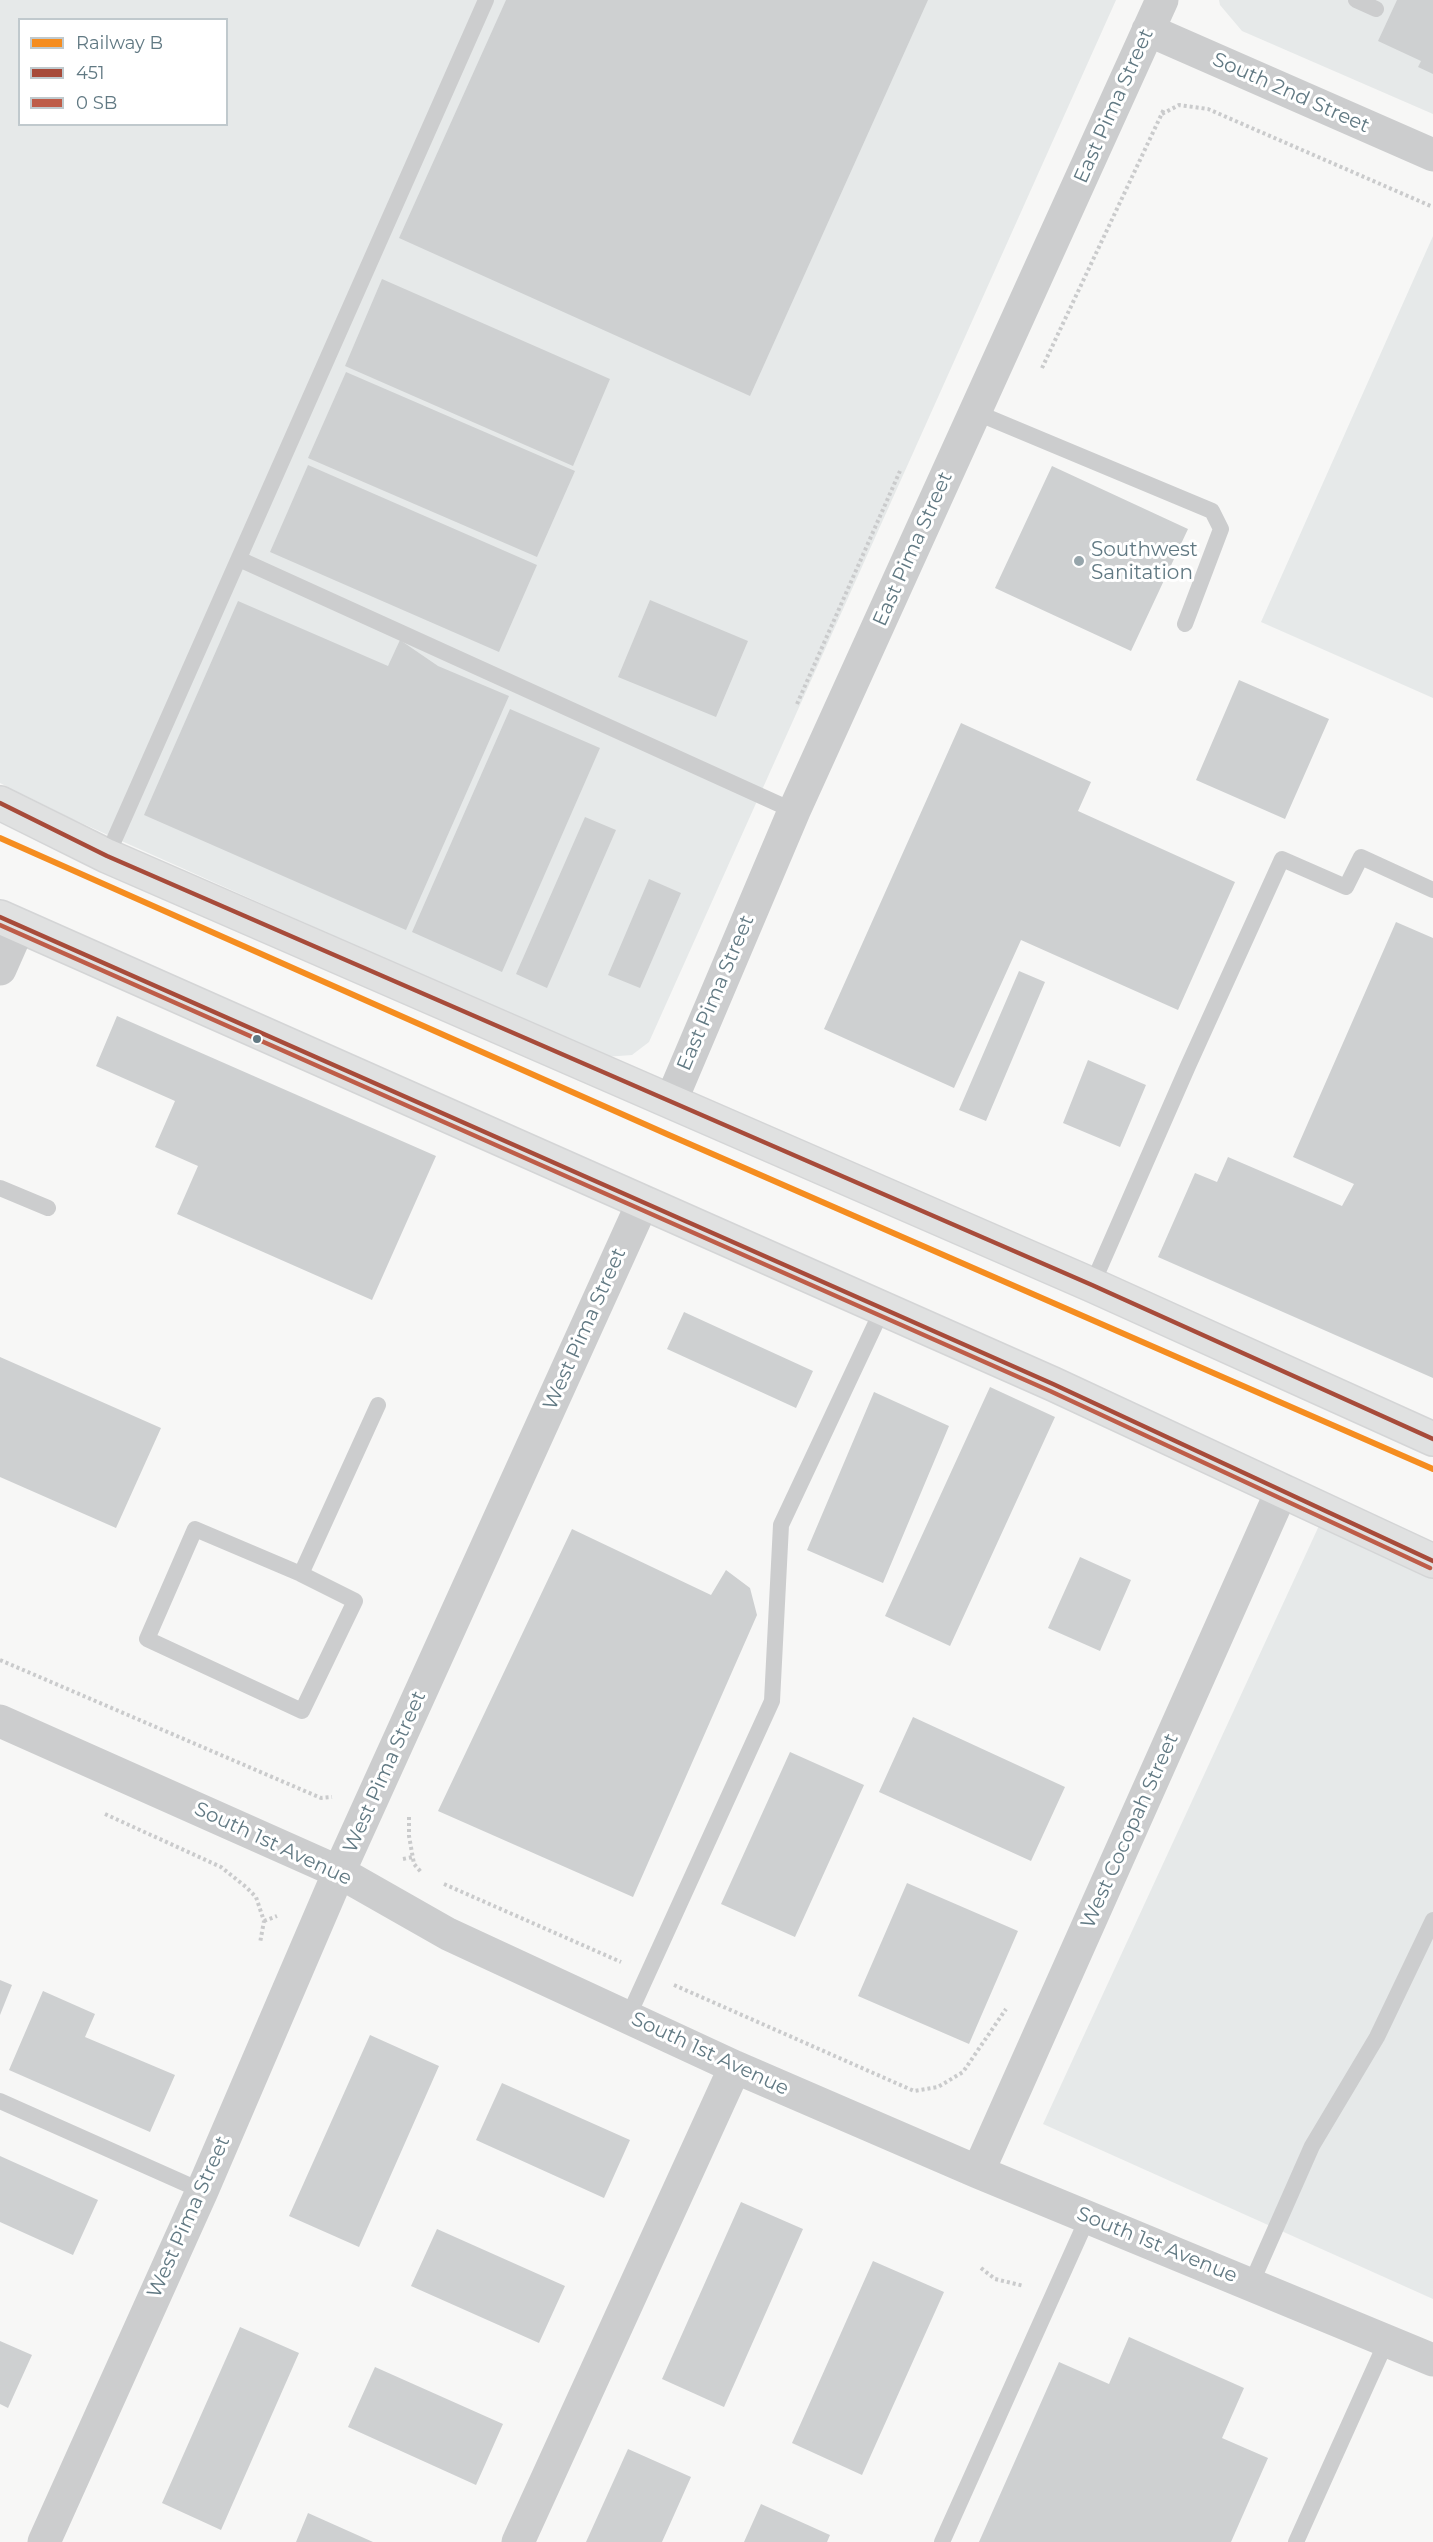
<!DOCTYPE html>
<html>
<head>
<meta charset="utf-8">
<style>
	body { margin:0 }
	#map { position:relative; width:1433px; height:2542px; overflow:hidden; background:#f7f7f6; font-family:Montserrat,sans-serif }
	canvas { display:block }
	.legend { position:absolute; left:18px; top:18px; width:210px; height:108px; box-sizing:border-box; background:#fff; border:2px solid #c0c9cd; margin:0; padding:8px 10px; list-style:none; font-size:18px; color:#617983 }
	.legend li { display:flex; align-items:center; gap:12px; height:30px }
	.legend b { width:30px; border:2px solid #c0c9cd }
</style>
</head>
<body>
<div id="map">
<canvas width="1433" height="2542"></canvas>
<ul class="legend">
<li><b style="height:8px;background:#f58d20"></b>Railway B</li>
<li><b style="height:8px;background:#a74b3a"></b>451</li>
<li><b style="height:8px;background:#be5d49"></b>0 SB</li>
</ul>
</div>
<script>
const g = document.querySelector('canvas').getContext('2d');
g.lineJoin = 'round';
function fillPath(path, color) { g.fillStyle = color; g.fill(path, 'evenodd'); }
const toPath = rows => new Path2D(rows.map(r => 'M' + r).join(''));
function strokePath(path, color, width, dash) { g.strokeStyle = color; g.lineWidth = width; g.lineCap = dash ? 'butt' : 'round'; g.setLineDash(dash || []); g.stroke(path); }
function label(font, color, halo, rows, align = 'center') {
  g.font = font + ' Montserrat,sans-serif'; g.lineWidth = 6; g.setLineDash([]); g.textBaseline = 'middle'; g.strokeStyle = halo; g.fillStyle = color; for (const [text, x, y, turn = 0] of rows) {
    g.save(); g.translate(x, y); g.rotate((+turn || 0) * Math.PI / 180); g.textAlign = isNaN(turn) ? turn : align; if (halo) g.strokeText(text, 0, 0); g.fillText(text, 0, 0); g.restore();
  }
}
fillPath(toPath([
	[0,0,1116,0,649,1042,632,1055,605,1057,70,818,0,783],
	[20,20,226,20,226,124,20,124],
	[1219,0,1433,0,1433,114,1242,31,1220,5],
	[1433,236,1433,698,1261,622],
	[1323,1517,1433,1564,1433,2299,1043,2124]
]), '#e6e9e9');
fillPath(toPath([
	[506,0,928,0,750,396,399,238],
	[1397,0,1433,0,1433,74,1418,67,1421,61,1378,41],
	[382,279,610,379,573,466,345,366],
	[346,372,575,471,537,557,308,458],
	[308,465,537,565,499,652,270,552],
	[1052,466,1188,529,1131,651,995,588],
	[650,600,748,641,716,717,618,677],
	[238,601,388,666,400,640,438,666,509,696,406,930,144,815],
	[1239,680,1329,719,1285,819,1196,780],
	[510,709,600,748,502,972,412,932],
	[961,723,1091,782,1078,811,1235,882,1178,1010,1021,940,954,1088,824,1029],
	[585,817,616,830,547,988,516,974],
	[649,879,681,893,640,988,608,975],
	[1396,922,1433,938,1433,1378,1158,1257,1195,1173,1217,1182,1228,1157,1342,1206,1354,1184,1293,1157],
	[1019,971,1045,982,986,1121,959,1110],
	[117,1016,436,1156,372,1300,177,1214,198,1166,155,1147,175,1101,96,1066],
	[1088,1060,1146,1085,1120,1147,1063,1123],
	[684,1312,813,1371,796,1408,667,1349],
	[0,1357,161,1428,116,1528,0,1477],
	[990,1387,1055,1417,950,1646,885,1616],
	[874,1392,949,1426,883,1583,807,1550],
	[572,1529,711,1595,726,1570,750,1588,757,1615,633,1897,438,1811],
	[1080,1557,1131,1580,1100,1651,1048,1628],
	[913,1717,1065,1787,1031,1861,879,1792],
	[790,1752,864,1785,795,1937,721,1904],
	[907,1883,1018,1931,969,2044,858,1996],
	[0,1980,12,1985,0,2015],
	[43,1991,95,2014,85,2037,175,2075,150,2132,9,2070],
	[370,2035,439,2066,359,2247,289,2216],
	[502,2083,630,2140,604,2198,476,2140],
	[0,2156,98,2200,73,2255,0,2222],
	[741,2202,803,2229,724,2407,662,2379],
	[437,2229,565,2286,539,2343,411,2286],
	[873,2261,944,2292,862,2475,792,2443],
	[240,2327,299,2353,221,2530,162,2503],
	[1129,2337,1244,2388,1222,2438,1268,2458,1231,2542,979,2542,1059,2362,1109,2384],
	[0,2341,32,2355,8,2408,0,2404],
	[375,2367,503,2424,476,2485,348,2427],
	[628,2449,691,2477,662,2542,586,2542],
	[761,2504,830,2535,827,2542,744,2542],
	[308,2513,373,2542,296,2542]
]), '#ced0d1');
const secondary = toPath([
	[0,803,107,856,1092,1285,1433,1439],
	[0,917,1053,1384,1433,1561]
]);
strokePath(secondary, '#d4d5d6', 36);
strokePath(toPath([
	[1162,114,1179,105,1208,109,1433,207],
	[1042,368,1164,109],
	[797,704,900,471],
	[0,1660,321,1798,332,1797],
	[105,1814,221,1867,246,1887,256,1897,264,1921,260,1943],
	[409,1817,409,1836,414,1864,421,1872],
	[403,1859,413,1857],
	[444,1884,621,1962],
	[264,1921,277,1916],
	[674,1985,914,2091,938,2087,963,2072,1006,2009],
	[981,2268,995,2279,1024,2286]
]), '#cacbcc', 4, [3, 3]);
strokePath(toPath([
	[1356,0,1376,9],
	[975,412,1212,511,1221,529,1185,624],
	[239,559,794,811],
	[107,856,486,0],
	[0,1188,48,1208],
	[1092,1285,1188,1066,1282,859,1346,887,1361,857,1433,890],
	[301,1574,355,1601,302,1711,147,1639,195,1529,301,1574,378,1405],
	[628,2017,772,1701,781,1525,883,1308],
	[0,2101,202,2191],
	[1251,2284,1312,2146,1377,2037,1433,1920],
	[942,2542,1088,2217],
	[1296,2542,1387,2340]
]), '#cccdce', 16);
strokePath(toPath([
	[1148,30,1433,155],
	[0,969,19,926],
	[671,1101,794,811,1162,0],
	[0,1721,339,1872,448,1934,735,2067,978,2172,1433,2360],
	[978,2172,1282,1490],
	[44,2542,202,2191,339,1872,643,1202],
	[518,2542,735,2067]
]), '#cccdce', 33);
strokePath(secondary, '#e0e1e1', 33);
strokePath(toPath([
	[0,803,107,856,1092,1285,1433,1439],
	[0,917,1053,1384,1433,1561]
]), '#a74b3a', 4.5);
strokePath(toPath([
	[0,925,1050,1391,1430,1568]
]), '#be5d49', 4.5);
strokePath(toPath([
	[0,838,669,1135,1433,1469]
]), '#f58d20', 6);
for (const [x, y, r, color] of [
	[1079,561,6,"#96a5ab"],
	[257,1039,5,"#617983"]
]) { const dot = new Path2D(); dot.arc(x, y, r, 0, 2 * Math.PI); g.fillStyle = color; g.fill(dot); strokePath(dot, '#fff', 2); }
label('20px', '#617983', '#fff', [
	["South 2nd Street",1291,93,24],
	["East Pima Street",1114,106,-66],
	["East Pima Street",913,549,-66],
	["East Pima Street",716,993,-67],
	["West Pima Street",585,1329,-66],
	["West Pima Street",385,1772,-66],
	["West Cocopah Street",1130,1831,-66],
	["South 1st Avenue",273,1844,25],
	["South 1st Avenue",710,2054,25],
	["West Pima Street",189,2217,-66],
	["South 1st Avenue",1157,2245,22]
]);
label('20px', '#617983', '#fff', [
	["Southwest",1091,550],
	["Sanitation",1091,573]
], 'left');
</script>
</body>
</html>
